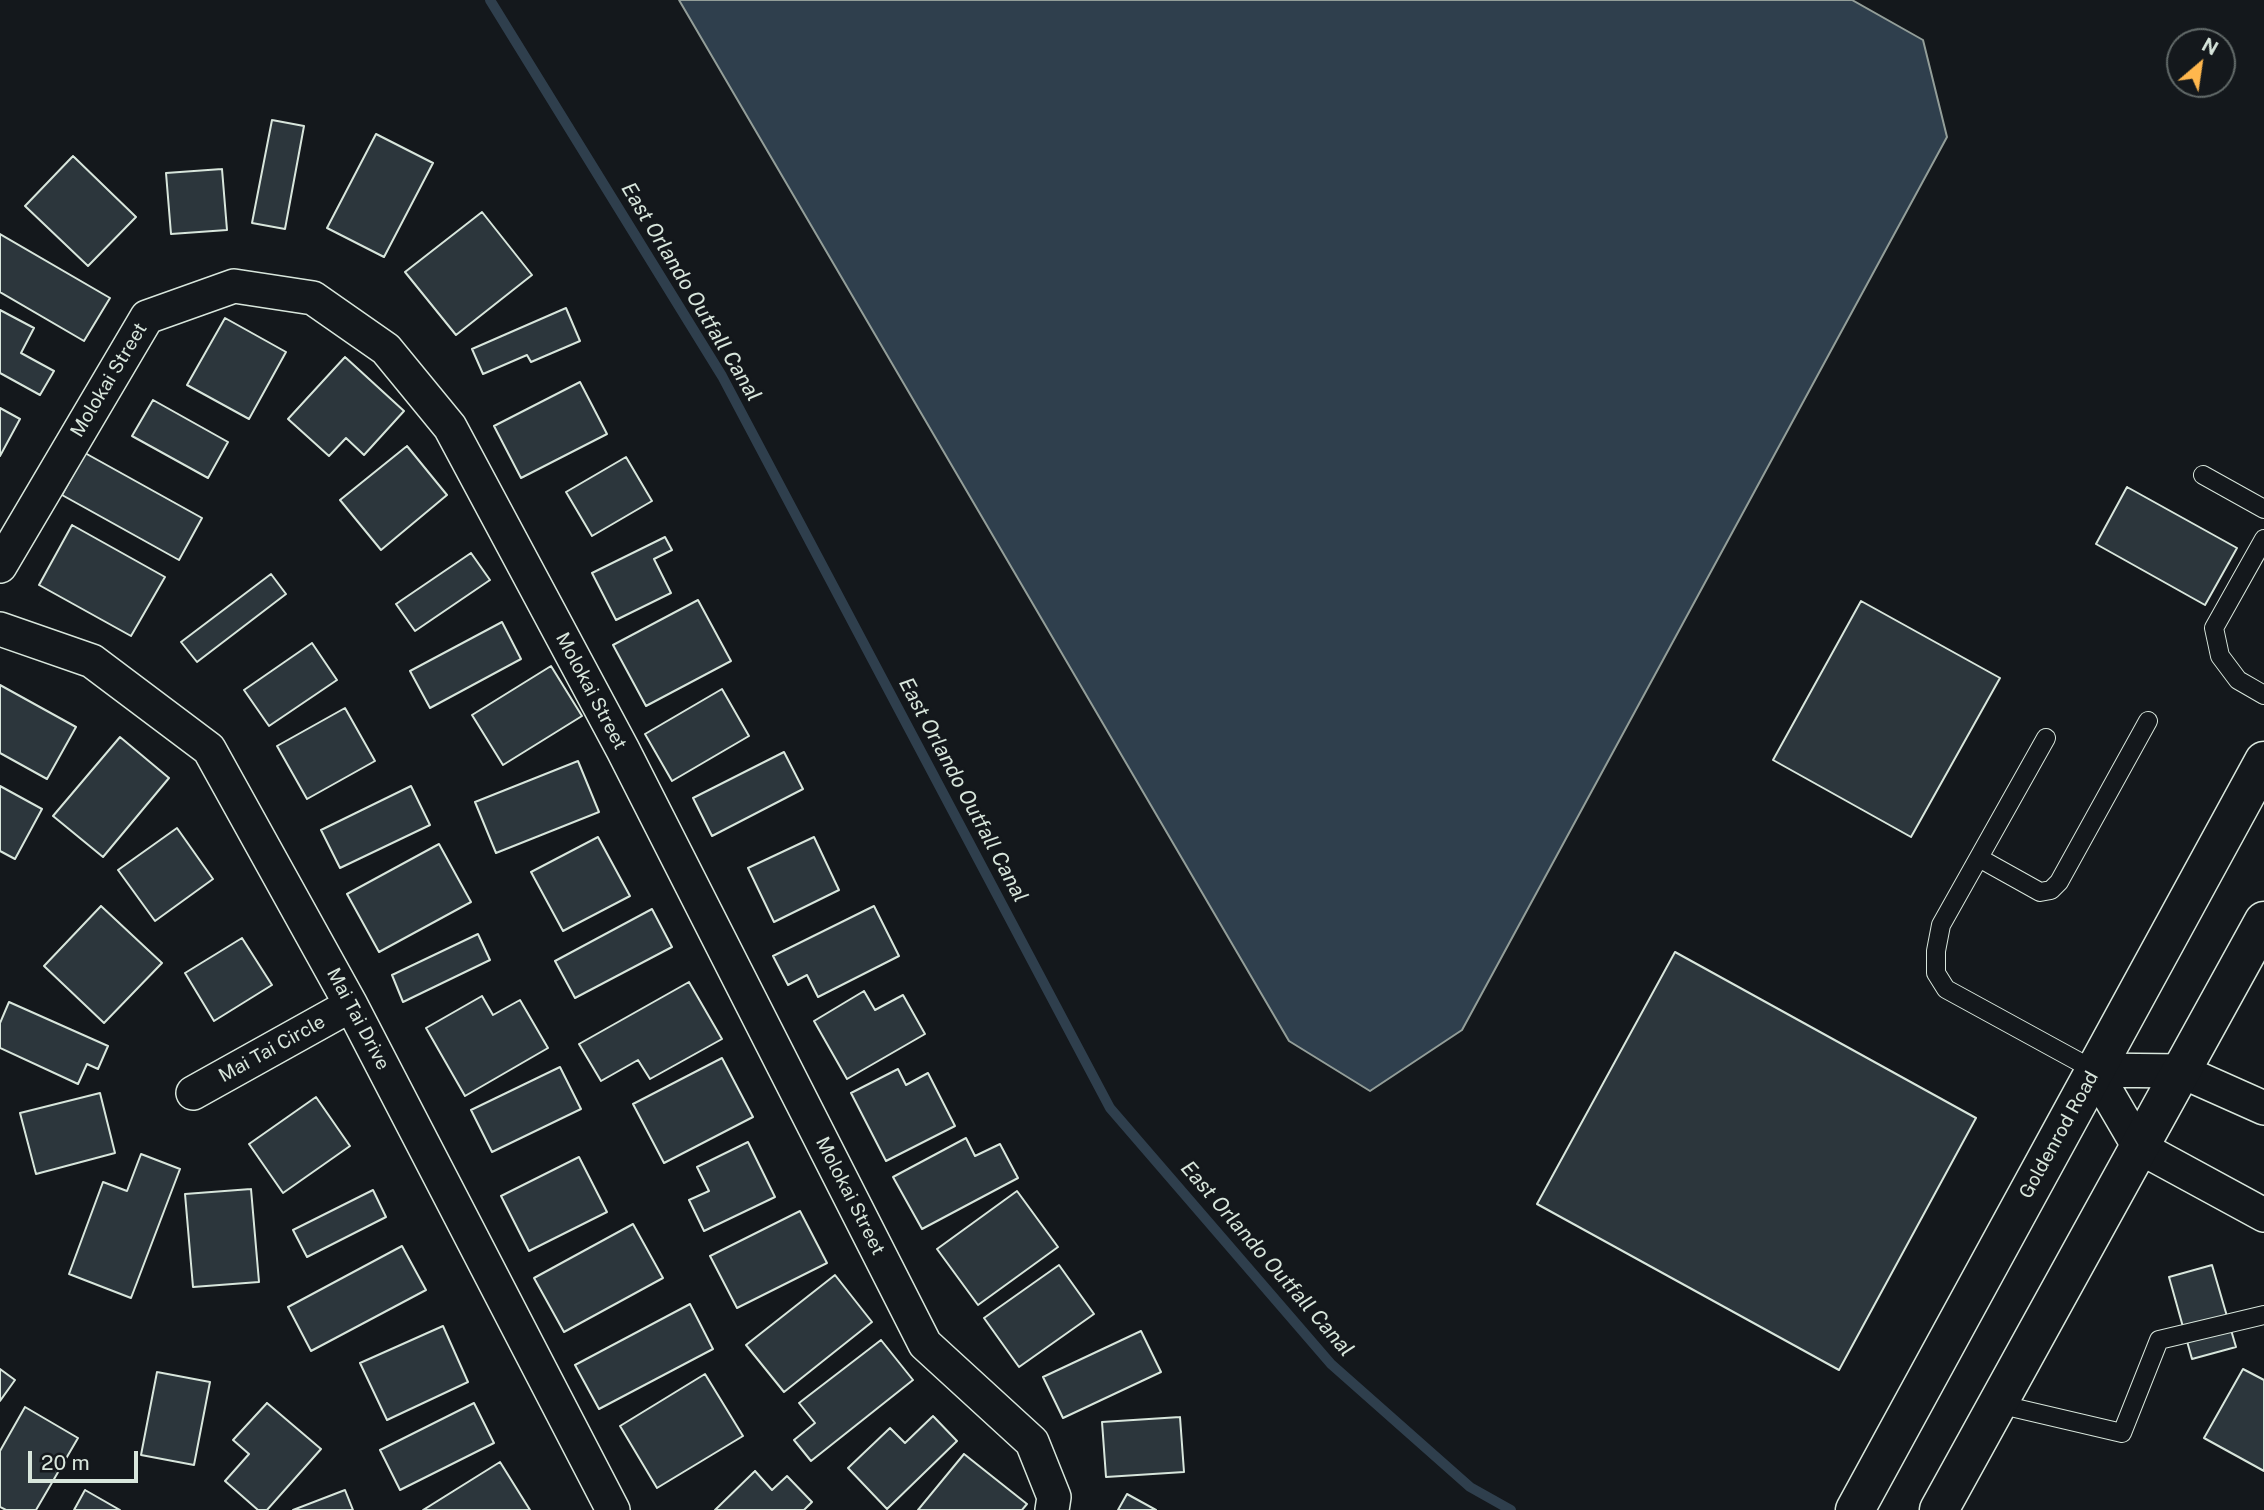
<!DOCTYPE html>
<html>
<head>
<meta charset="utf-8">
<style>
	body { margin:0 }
	#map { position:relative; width:2264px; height:1510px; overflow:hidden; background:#14181c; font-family:"Public Sans",sans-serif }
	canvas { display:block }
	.north { position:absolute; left:2166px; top:28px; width:70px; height:70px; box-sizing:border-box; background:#14181c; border:2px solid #626a69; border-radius:50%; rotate:29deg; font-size:19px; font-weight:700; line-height:28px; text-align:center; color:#d8e6dc }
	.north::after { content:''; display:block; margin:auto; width:24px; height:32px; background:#ffb74d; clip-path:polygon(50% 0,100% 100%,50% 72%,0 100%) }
	.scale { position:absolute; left:28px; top:1451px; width:110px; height:32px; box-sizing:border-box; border:4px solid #d8e6dc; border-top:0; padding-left:9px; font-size:21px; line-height:24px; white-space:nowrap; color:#d8e6dc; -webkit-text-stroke:5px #14181c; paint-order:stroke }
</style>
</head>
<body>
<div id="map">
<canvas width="2264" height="1510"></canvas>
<div class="north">N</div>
<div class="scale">20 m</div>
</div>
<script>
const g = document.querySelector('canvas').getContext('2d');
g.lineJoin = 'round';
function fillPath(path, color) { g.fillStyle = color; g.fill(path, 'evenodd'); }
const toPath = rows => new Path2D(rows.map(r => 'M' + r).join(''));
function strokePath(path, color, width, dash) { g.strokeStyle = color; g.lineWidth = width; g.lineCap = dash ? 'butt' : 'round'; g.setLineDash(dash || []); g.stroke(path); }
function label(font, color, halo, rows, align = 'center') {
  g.font = font + ' "Public Sans",sans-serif'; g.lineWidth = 5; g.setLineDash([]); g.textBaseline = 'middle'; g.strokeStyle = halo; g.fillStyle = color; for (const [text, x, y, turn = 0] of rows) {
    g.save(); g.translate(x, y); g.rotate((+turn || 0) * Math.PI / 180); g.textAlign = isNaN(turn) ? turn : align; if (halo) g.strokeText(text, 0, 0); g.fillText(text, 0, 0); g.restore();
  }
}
const water = toPath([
	[679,0,1852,0,1923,40,1947,137,1462,1030,1370,1091,1289,1041,679,0]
]);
fillPath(water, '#2f3f4d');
strokePath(water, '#939e99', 2);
strokePath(toPath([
	[490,0,722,376,1110,1108,1331,1364,1470,1487,1511,1510]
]), '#2f3f4d', 10);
const building = toPath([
	[272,120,304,126,285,229,252,223,272,120],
	[376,134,433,163,384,257,327,228,376,134],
	[73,156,136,217,88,266,25,206,73,156],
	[222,169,227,230,171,234,166,173,222,169],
	[482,212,532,275,456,335,405,272,482,212],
	[0,234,110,298,84,341,0,292,0,234],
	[566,308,580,341,531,362,527,355,483,374,472,349,566,308],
	[0,310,34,328,21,353,54,371,40,395,0,373,0,310],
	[225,318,286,352,249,419,187,385,225,318],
	[345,357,404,411,364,455,346,438,329,456,288,419,345,357],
	[580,382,607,434,521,478,494,426,580,382],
	[153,400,228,442,208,478,132,436,153,400],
	[0,408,20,419,0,456,0,408],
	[407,446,447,495,381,550,340,500,407,446],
	[85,453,202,518,179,560,62,495,85,453],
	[626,457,652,501,592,536,566,492,626,457],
	[2127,487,2237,548,2205,605,2096,544,2127,487],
	[72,525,165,577,131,636,39,585,72,525],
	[665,537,672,550,654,559,671,593,616,620,592,573,665,537],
	[471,553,490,580,415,631,396,604,471,553],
	[271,574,286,594,197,662,181,642,271,574],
	[698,600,731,661,646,706,613,645,698,600],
	[1861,601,2000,678,1911,837,1773,760,1861,601],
	[502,622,521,659,430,708,410,671,502,622],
	[312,643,337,680,269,726,244,690,312,643],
	[551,666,582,716,503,765,472,715,551,666],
	[0,685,76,727,47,779,0,753,0,685],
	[722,689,749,736,672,781,645,734,722,689],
	[345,708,375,761,307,799,277,746,345,708],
	[120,737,169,778,103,857,53,816,120,737],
	[784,752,803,789,712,836,693,798,784,752],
	[578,761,599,812,496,853,475,802,578,761],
	[0,786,42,809,15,859,0,851,0,786],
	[411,786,430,825,340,868,321,830,411,786],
	[177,828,213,879,155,921,118,870,177,828],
	[598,837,630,896,563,931,531,872,598,837],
	[814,837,839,890,774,922,748,868,814,837],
	[439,844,471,902,379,952,347,894,439,844],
	[101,906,162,963,104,1023,44,966,101,906],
	[874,906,899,956,818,997,807,975,788,985,773,956,874,906],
	[652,909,672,947,575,998,555,961,652,909],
	[478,934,490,960,403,1002,392,975,478,934],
	[242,938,272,985,214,1021,185,973,242,938],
	[1675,952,1976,1118,1839,1370,1537,1204,1675,952],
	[689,982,722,1039,650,1079,638,1060,601,1081,579,1044,689,982],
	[864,991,875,1010,903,995,925,1034,847,1079,814,1021,864,991],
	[482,996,493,1015,520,1000,548,1048,465,1096,426,1028,482,996],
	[9,1002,108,1046,98,1069,87,1064,78,1084,0,1048,0,1023,9,1002],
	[722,1058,753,1117,664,1163,633,1104,722,1058],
	[560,1067,581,1109,492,1152,471,1110,560,1067],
	[898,1069,906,1085,928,1073,955,1126,886,1161,851,1093,898,1069],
	[100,1093,115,1153,36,1174,20,1113,100,1093],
	[316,1097,350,1146,283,1193,249,1144,316,1097],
	[966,1138,975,1156,1000,1144,1018,1178,922,1229,893,1177,966,1138],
	[748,1142,775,1197,704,1231,689,1200,709,1191,697,1167,748,1142],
	[141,1154,180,1169,131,1298,69,1274,103,1182,127,1191,141,1154],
	[579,1157,607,1212,529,1251,501,1196,579,1157],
	[251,1189,259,1282,193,1287,185,1194,251,1189],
	[373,1190,386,1217,307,1257,293,1230,373,1190],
	[1017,1191,1058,1247,978,1305,937,1249,1017,1191],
	[800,1211,827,1263,737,1308,710,1256,800,1211],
	[633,1224,663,1278,564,1332,534,1278,633,1224],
	[402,1246,426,1290,311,1351,288,1307,402,1246],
	[1059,1265,1094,1314,1019,1367,984,1318,1059,1265],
	[2212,1265,2236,1347,2192,1359,2169,1277,2212,1265],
	[835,1275,872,1322,784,1392,746,1345,835,1275],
	[690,1304,713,1349,599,1409,575,1365,690,1304],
	[443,1326,468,1382,387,1420,360,1363,443,1326],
	[1141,1331,1161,1372,1063,1418,1043,1377,1141,1331],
	[881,1340,913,1380,811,1461,794,1440,815,1423,799,1403,881,1340],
	[0,1369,15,1380,0,1401,0,1369],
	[2243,1369,2264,1380,2264,1471,2204,1438,2243,1369],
	[157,1372,210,1382,194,1465,141,1455,157,1372],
	[705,1374,743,1436,657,1488,620,1426,705,1374],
	[267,1403,321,1449,267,1510,258,1510,225,1481,249,1454,233,1440,267,1403],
	[474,1403,494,1443,400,1490,380,1450,474,1403],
	[25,1407,78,1438,36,1510,6,1510,0,1507,0,1451,25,1407],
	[933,1416,957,1441,887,1509,848,1468,890,1428,905,1443,933,1416],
	[1180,1417,1184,1472,1106,1477,1102,1422,1180,1417],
	[964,1454,1027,1504,1022,1510,918,1510,964,1454],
	[500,1462,530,1510,423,1510,500,1462],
	[755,1471,772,1490,787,1476,812,1502,804,1510,715,1510,755,1471],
	[85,1490,120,1510,74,1510,85,1490],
	[345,1490,353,1510,293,1510,345,1490],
	[1127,1494,1156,1510,1118,1510,1127,1494]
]);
fillPath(building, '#2c363c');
strokePath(building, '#d8e6dc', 2);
const service = toPath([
	[2203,475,2264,509],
	[2264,539,2214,628,2220,656,2238,680,2264,695],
	[2046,738,1941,925,1936,951,1936,973,1946,989,2094,1070],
	[1979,858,2040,892,2051,890,2059,882,2148,721],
	[1998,1404,2122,1433,2159,1340,2264,1315]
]);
const minor = toPath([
	[0,566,147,317,234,286,313,298,386,349,450,427,623,750,925,1344,1032,1442,1054,1497,1052,1510],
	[0,629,92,661,209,749,351,1005,613,1510],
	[2094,1070,2139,1147,2264,1215],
	[2094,1070,2181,1071,2264,1108],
	[193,1093,351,1005]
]);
const secondary = toPath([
	[1855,1510,2264,761],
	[1939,1510,2264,921]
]);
strokePath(service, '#d8e6dc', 20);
strokePath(minor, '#d8e6dc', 36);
strokePath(secondary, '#d8e6dc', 41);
strokePath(service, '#14181c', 18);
strokePath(minor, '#14181c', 33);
strokePath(secondary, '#14181c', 38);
label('19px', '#d8e6dc', '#14181c', [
	["Molokai Street",109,380,-59],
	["Molokai Street",591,691,62],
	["Mai Tai Drive",358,1019,62],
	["Mai Tai Circle",272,1049,-29],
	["Goldenrod Road",2059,1135,-61],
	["Molokai Street",850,1196,63]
]);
label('italic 21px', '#d8e6dc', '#14181c', [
	["East Orlando Outfall Canal",691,292,59],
	["East Orlando Outfall Canal",963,790,62],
	["East Orlando Outfall Canal",1267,1259,49]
]);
</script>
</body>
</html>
